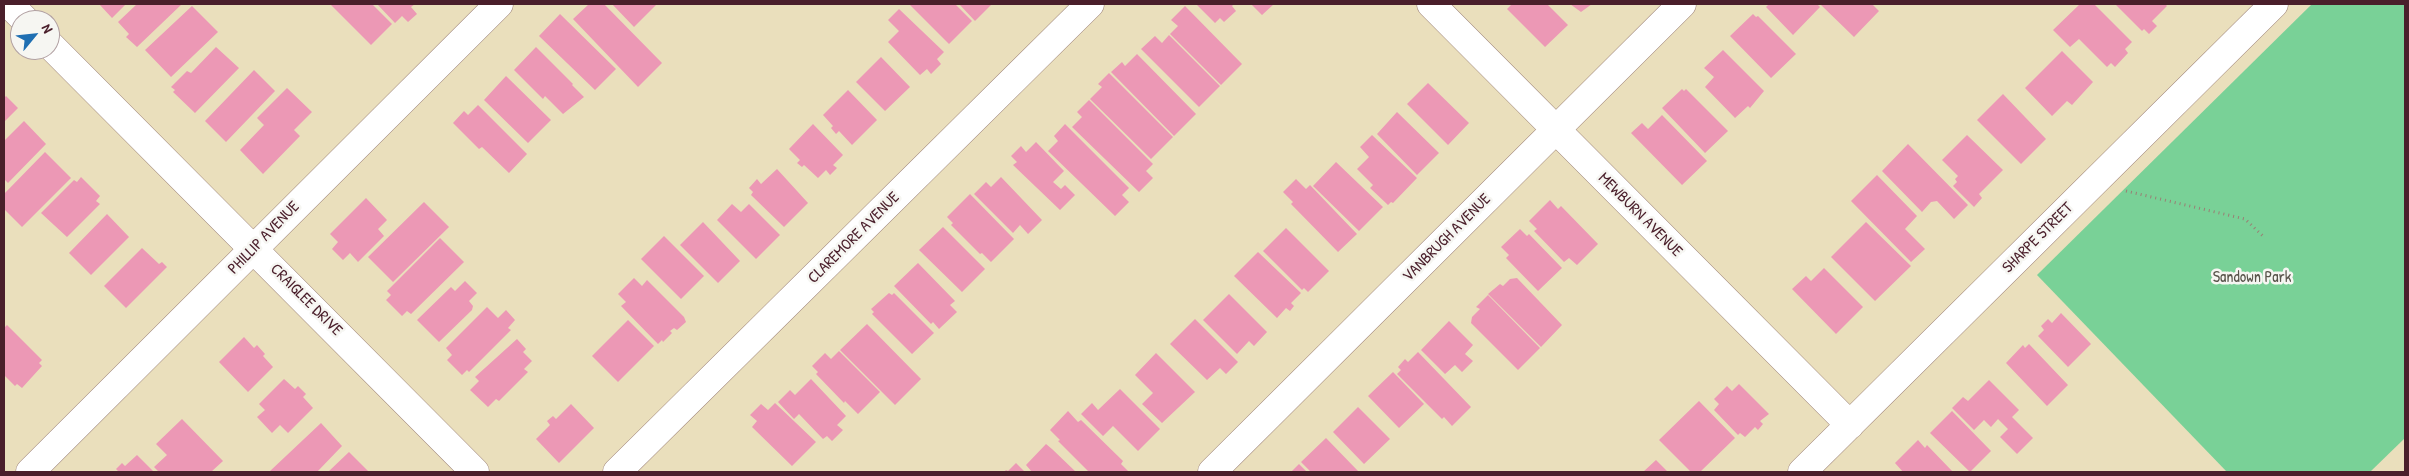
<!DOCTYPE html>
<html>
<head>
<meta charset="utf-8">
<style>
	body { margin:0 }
	#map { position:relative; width:2409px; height:476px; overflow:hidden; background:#eadfbc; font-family:"Patrick Hand",sans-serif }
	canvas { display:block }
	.frame { position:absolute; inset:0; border:5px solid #4a1f2b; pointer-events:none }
	.north { position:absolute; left:10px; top:10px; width:50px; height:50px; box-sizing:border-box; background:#f6f6f2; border:1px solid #b1a0a2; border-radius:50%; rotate:62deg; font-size:14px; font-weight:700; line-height:20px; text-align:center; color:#4a1f2b }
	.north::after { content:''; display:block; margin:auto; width:18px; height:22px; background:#1f6fb2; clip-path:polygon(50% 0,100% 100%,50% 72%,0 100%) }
</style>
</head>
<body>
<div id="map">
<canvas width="2409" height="476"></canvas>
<div class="frame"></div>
<div class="north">N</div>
</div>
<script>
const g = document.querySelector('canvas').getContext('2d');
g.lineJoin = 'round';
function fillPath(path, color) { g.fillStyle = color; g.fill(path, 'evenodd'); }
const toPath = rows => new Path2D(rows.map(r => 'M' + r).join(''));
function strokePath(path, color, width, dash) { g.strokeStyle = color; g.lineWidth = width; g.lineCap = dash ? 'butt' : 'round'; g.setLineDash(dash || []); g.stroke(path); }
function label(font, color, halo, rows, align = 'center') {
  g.font = font + ' "Patrick Hand",sans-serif'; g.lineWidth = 5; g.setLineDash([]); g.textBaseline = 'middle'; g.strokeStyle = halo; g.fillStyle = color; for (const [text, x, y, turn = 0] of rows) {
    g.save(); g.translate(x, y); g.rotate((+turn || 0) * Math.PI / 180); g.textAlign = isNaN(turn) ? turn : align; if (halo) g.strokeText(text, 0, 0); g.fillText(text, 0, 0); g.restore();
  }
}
fillPath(toPath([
	[2312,4,2405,4,2405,438,2370,472,2227,472,2037,275]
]), '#79d197');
fillPath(toPath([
	[99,4,126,4,112,18],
	[137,4,182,4,137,47,126,37,129,34,118,22],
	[330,4,372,4,392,24,371,45],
	[377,4,415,4,411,7,417,14,408,22,402,16,395,23],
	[589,4,604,4,662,63,638,87,573,19],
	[612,4,657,4,634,27],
	[909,4,955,4,972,21,949,44],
	[959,4,992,4,975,21],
	[1196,4,1234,4,1232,6,1236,11,1224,22,1220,18,1215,23],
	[1251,4,1274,4,1262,15],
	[1512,4,1547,4,1568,25,1545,47,1507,9],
	[1570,4,1592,4,1581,12],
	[1769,4,1817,4,1820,7,1793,35,1766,7],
	[1820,4,1872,4,1879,11,1854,37],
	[2080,4,2094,4,2132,42,2125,49,2128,53,2115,67,2111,63,2107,67,2079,39,2070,47,2053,30],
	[2115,4,2165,4,2167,6,2152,21,2157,26,2149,34,2144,29,2142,31],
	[192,6,218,32,171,77,145,50],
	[1185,6,1242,64,1221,85,1170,34,1178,26,1171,20],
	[899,9,944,52,937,59,941,64,931,74,927,69,920,75,888,42,899,31,888,20],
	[560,14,616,69,595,90,539,36],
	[1753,14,1756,17,1758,16,1796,54,1771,78,1730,36],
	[1169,35,1220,86,1199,107,1141,49,1155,36,1162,43],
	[216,47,239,68,195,113,173,92,175,90,171,87,187,71,191,73],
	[536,47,573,84,572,85,584,97,563,114,545,96,543,99,514,70],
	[1723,50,1764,91,1750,108,1748,106,1735,118,1705,87,1714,77,1704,68],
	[2062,51,2093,82,2072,105,2067,101,2052,116,2025,88],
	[1137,54,1196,114,1174,136,1111,72,1122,62,1125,66],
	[881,57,910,87,885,111,856,82],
	[254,70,275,91,226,142,205,121],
	[1109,73,1173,137,1151,159,1090,99,1102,87,1098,84],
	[506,76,551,120,528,143,484,100],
	[1428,83,1469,123,1448,145,1407,104],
	[287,88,312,112,294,130,300,136,263,174,240,150,264,125,257,118],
	[1682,89,1684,91,1686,89,1728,131,1705,153,1662,108],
	[848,90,877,120,852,145,839,131,836,134,831,128,833,126,823,115],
	[2003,94,2046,139,2021,164,1977,120],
	[6,96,18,108,4,122,4,98],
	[1089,100,1153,164,1146,171,1153,178,1139,192,1072,127,1082,117,1077,112],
	[478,105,527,154,509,173,482,147,479,149,453,123,464,111,468,115],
	[1397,112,1439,153,1417,175,1377,134],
	[1662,115,1707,161,1682,185,1631,133,1642,123,1648,129],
	[24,121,46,144,8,183,4,179,4,141],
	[813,124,843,155,833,165,837,168,830,175,826,170,818,178,804,165,802,167,797,163,800,160,789,149],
	[1065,124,1129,188,1122,195,1129,202,1115,216,1048,151,1058,141,1054,136],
	[1372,135,1417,178,1393,203,1391,202,1388,205,1370,188,1373,185,1357,169,1369,157,1360,147],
	[1967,135,2003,170,1979,194,1982,198,1974,207,1953,186,1957,182,1955,179,1958,176,1942,160],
	[1036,142,1064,171,1053,182,1061,189,1065,185,1075,195,1060,210,1013,165,1017,162,1011,156,1021,146,1026,152],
	[1908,144,1968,205,1954,219,1937,201,1931,202,1922,212,1882,171],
	[45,152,71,178,22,227,4,209,4,194],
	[1336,162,1383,207,1359,231,1313,186],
	[777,169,808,203,784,227,751,195,753,192,749,188,757,179,761,184],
	[1877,175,1917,216,1905,229,1925,249,1911,262,1851,201],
	[81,177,100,196,96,201,100,204,67,237,41,213,74,180,77,182],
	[1001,177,1042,220,1028,234,1020,225,1013,233,974,194,986,182,991,187],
	[1296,179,1306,189,1310,185,1357,234,1338,252,1291,204,1293,202,1283,192],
	[970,194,1014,239,991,262,982,253,980,254,951,225,953,223,947,217],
	[366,198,387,220,378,229,384,236,358,262,350,253,343,260,332,249,338,242,330,234],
	[1550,200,1558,209,1561,206,1598,244,1577,265,1569,258,1564,262,1534,231,1537,229,1529,221],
	[424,202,449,227,393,282,368,257],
	[732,204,741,212,749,204,780,235,756,259,717,220],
	[107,214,129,237,91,275,69,253],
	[703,222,740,261,718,283,680,245],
	[1866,222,1911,266,1875,301,1831,257],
	[943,227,985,269,962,292,919,250],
	[1286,228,1329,271,1308,292,1304,288,1302,290,1263,251],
	[1520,229,1527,236,1529,234,1562,268,1538,291,1506,258,1509,255,1501,247],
	[664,236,704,276,681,299,641,259],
	[440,238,464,262,411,314,407,311,402,316,386,300,391,295,387,291],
	[142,248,159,264,162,262,167,267,126,308,104,286],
	[1258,252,1301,293,1291,303,1294,306,1290,311,1286,308,1277,318,1234,276],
	[918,263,955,301,950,305,957,312,939,329,933,322,931,324,894,286],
	[1824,268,1863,307,1836,334,1792,289,1806,276,1811,281],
	[634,278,642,286,647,280,684,317,686,322,677,330,674,328,670,331,672,333,663,342,662,340,658,344,621,306,626,302,618,294],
	[1517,278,1562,325,1541,347,1488,294,1500,284,1503,286,1510,279],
	[465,281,477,293,469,301,473,306,472,310,439,342,417,320,451,287,455,291],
	[889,293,892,295,894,293,934,333,912,354,872,314,874,312,871,309],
	[1229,294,1267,332,1254,346,1249,341,1237,354,1203,320],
	[1488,295,1540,348,1518,370,1471,323,1472,317,1480,309,1476,307],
	[487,307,498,318,506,310,515,320,508,328,511,330,469,372,467,370,462,375,447,360,452,355,446,348],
	[2061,313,2091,344,2068,367,2038,336,2044,330,2041,326,2048,319,2052,323],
	[1195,319,1238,362,1226,374,1220,368,1207,380,1170,344],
	[628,320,654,346,618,382,592,356],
	[1449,321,1473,345,1465,354,1473,361,1462,372,1455,365,1445,374,1421,350],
	[867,324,921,379,895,405,840,350],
	[7,325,42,360,39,363,42,366,22,388,17,384,15,386,4,375,4,328],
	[244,337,254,348,257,345,265,354,263,356,273,367,248,392,219,362],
	[517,339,526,349,523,352,532,361,524,369,528,372,499,401,496,399,488,407,470,390,479,381,475,377],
	[2029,344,2068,385,2047,406,2006,363,2023,345,2025,348],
	[839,351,880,392,858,414,845,401,844,403,816,374,818,372,812,366,825,353,831,359],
	[1418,352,1471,407,1452,426,1444,417,1442,419,1397,374,1401,370,1398,367,1405,359,1408,362],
	[1156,353,1195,392,1162,423,1142,404,1153,393,1135,375],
	[1393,372,1424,404,1399,428,1368,396],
	[284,379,295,389,298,386,306,394,303,397,313,408,288,433,280,425,272,433,257,417,265,410,259,404],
	[811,379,846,416,837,425,843,430,832,441,827,436,823,439,799,414,794,419,778,402,790,390,795,395],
	[1989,380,2019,410,2012,417,2033,438,2017,454,2000,437,2008,429,1998,419,1991,427,1984,420,1974,430,1952,408,1963,397,1968,401],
	[1739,384,1769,414,1760,421,1763,424,1758,430,1755,427,1745,437,1740,433,1738,435,1714,410,1719,404,1714,399,1727,386,1732,391],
	[1120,389,1160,429,1138,451,1113,426,1103,436,1081,414,1092,403,1098,410],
	[1699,401,1735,438,1700,472,1691,472,1659,440],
	[775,403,816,442,792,466,752,427,757,421,750,415,761,404,768,410],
	[571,404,594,428,559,463,536,439,550,425,547,421,553,416,556,419],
	[1358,407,1390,439,1364,464,1333,432],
	[1068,411,1078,422,1081,420,1123,461,1121,464,1129,472,1089,472,1058,441,1060,440,1050,430],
	[1952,411,1991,451,1970,472,1930,433],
	[182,419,223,461,211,472,159,472,154,467,167,455,156,444],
	[321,423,342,446,317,472,269,472],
	[1326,438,1358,471,1357,472,1311,472,1301,462],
	[1918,440,1925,448,1927,445,1953,472,1903,472,1895,463],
	[1046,444,1052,449,1076,472,1032,472,1026,465],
	[349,452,369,472,328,472],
	[137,455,154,472,119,472,116,469,122,463,125,466],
	[1656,460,1668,472,1643,472],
	[1016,463,1025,472,1004,472,1006,470,1008,471],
	[1299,464,1307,472,1291,472]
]), '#ec98b5');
const minor = toPath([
	[9,4,25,20],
	[1431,4,1850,425],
	[50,45,475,472],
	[30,472,499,4],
	[617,472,1090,4],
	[1212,472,1682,4],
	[1802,472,2274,4]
]);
strokePath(minor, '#9a7f74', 29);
strokePath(toPath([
	[2126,191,2245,219,2265,238]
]), '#9a7f74', 3, [1, 4]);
strokePath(minor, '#fff', 28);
label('16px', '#4a1f2b', '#f6f6f2', [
	["MEWBURN AVENUE",1640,215,45],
	["PHILLIP AVENUE",264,238,-46],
	["CLAREMORE AVENUE",854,238,-45],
	["VANBRUGH AVENUE",1447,238,-45],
	["SHARPE STREET",2038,238,-45],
	["CRAIGLEE DRIVE",306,300,45]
]);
label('16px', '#58544b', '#f6f6f2', [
	["Sandown Park",2252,278]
]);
</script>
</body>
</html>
